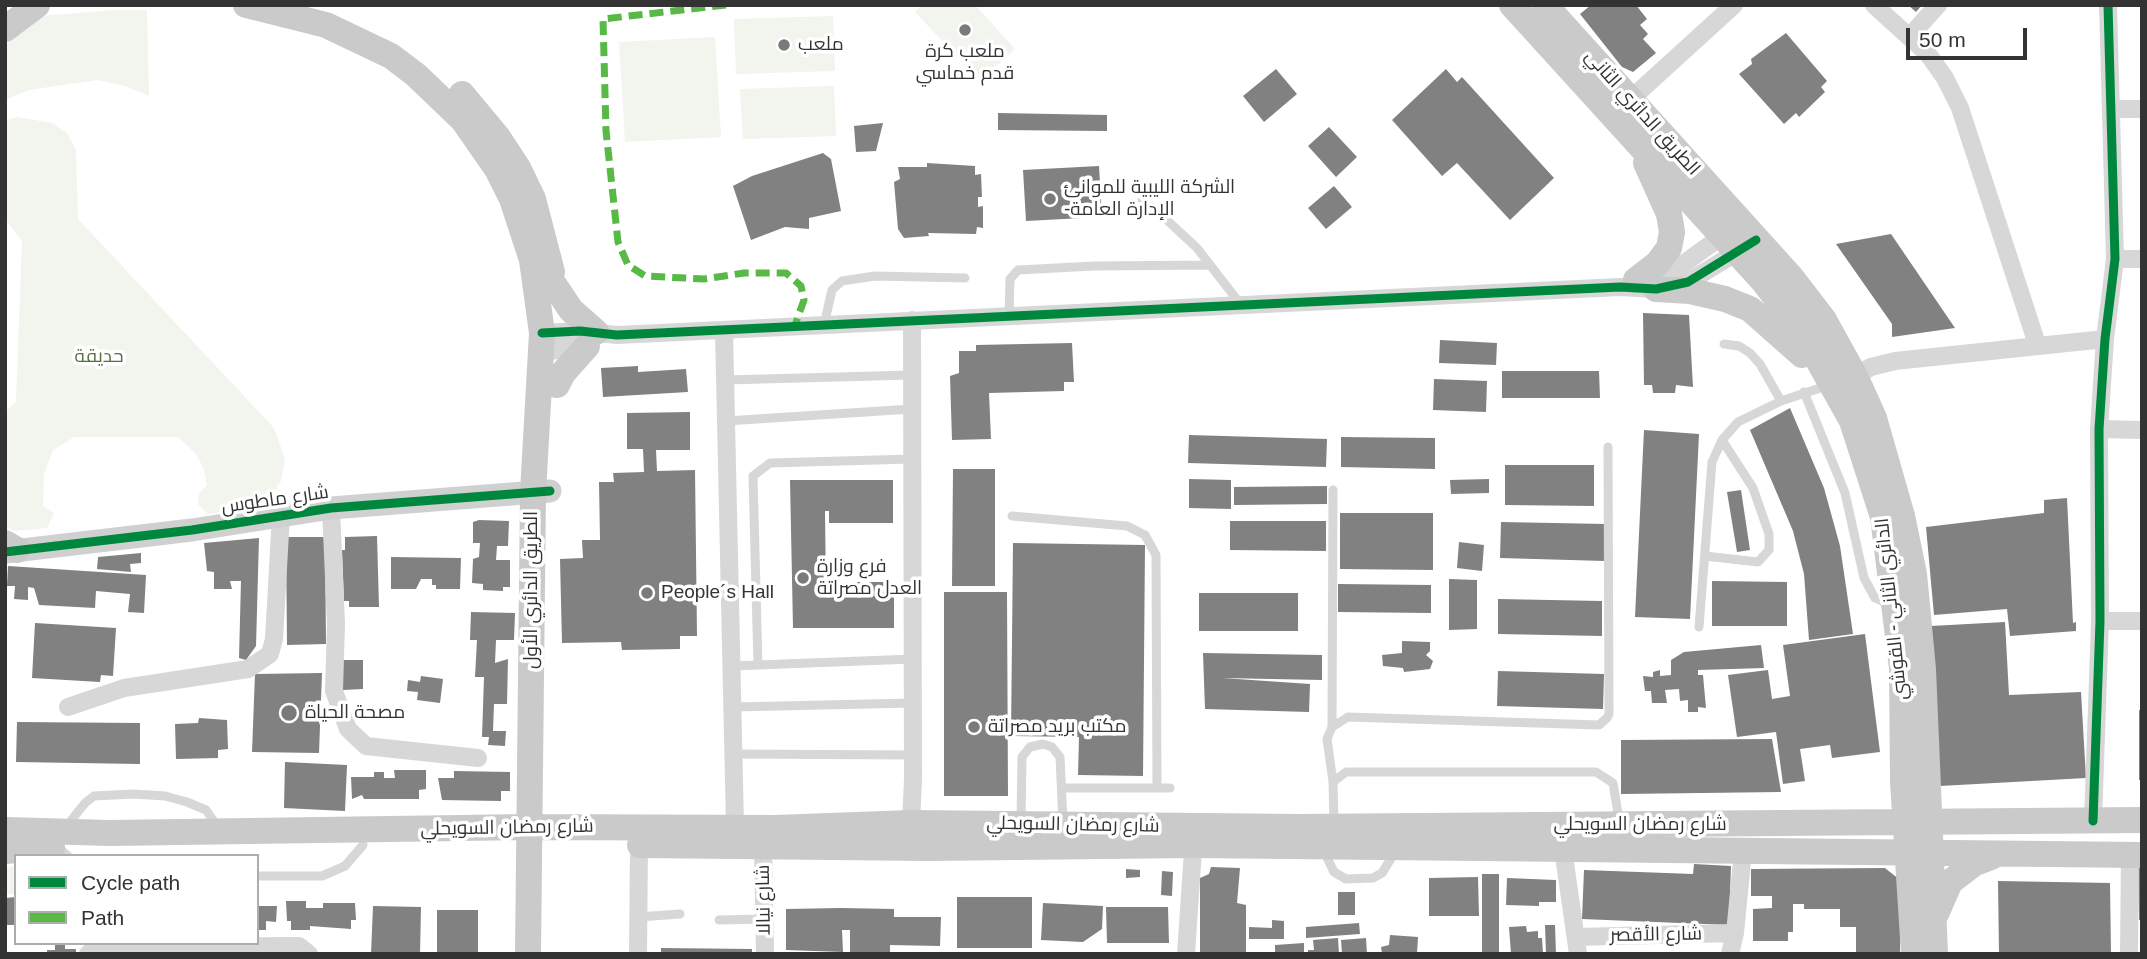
<!DOCTYPE html>
<html>
<head>
<meta charset="utf-8">
<style>
	body { margin:0 }
	#map { position:relative; width:2147px; height:959px; overflow:hidden; background:#fff; font-family:Arial,sans-serif }
	canvas { display:block }
	.frame { position:absolute; inset:0; border:7px solid #333; pointer-events:none }
	.legend { position:absolute; left:14px; top:854px; width:245px; height:91px; box-sizing:border-box; background:#fff; border:2px solid #adadad; margin:0; padding:9px 12px; list-style:none; font-size:21px; color:#333 }
	.legend li { display:flex; align-items:center; gap:14px; height:35px }
	.legend b { width:35px; border:2px solid #adadad }
	.scale { position:absolute; left:1906px; top:28px; width:121px; height:32px; box-sizing:border-box; border:4px solid #333; border-top:0; padding-left:9px; font-size:21px; line-height:24px; white-space:nowrap; color:#333; -webkit-text-stroke:5px #fff; paint-order:stroke }
</style>
</head>
<body>
<div id="map">
<canvas width="2147" height="959"></canvas>
<div class="frame"></div>
<ul class="legend">
<li><b style="height:9px;background:#00873e"></b>Cycle path</li>
<li><b style="height:9px;background:#58b947"></b>Path</li>
</ul>
<div class="scale">50 m</div>
</div>
<script>
const g = document.querySelector('canvas').getContext('2d');
g.lineJoin = 'round';
function fillPath(path, color) { g.fillStyle = color; g.fill(path, 'evenodd'); }
const toPath = rows => new Path2D(rows.map(r => 'M' + r).join(''));
function strokePath(path, color, width, dash) { g.strokeStyle = color; g.lineWidth = width; g.lineCap = dash ? 'butt' : 'round'; g.setLineDash(dash || []); g.stroke(path); }
function label(font, color, halo, rows, align = 'center') {
  g.font = font + ' Arial,Cairo,sans-serif'; g.lineWidth = 7; g.setLineDash([]); g.textBaseline = 'middle'; g.strokeStyle = halo; g.fillStyle = color; for (const [text, x, y, turn = 0] of rows) {
    g.save(); g.translate(x, y); g.rotate((+turn || 0) * Math.PI / 180); g.textAlign = isNaN(turn) ? turn : align; if (halo) g.strokeText(text, 0, 0); g.fillText(text, 0, 0); g.restore();
  }
}
fillPath(toPath([
	[922,5,975,5,1015,49,980,81,915,12],
	[114,10,147,10,149,96,125,86,97,80,29,90,5,100,5,46,20,29,41,16],
	[833,16,835,71,736,74,734,19],
	[715,37,721,137,625,142,619,42],
	[834,86,836,136,743,139,740,89],
	[17,117,52,123,67,133,76,150,78,219,274,428,285,459,281,481,271,496,250,507,208,514,198,504,199,494,207,485,204,469,196,454,178,437,74,437,53,450,44,474,43,506,54,513,47,528,13,531,5,526,5,412,16,402,22,241,5,219,5,121],
	[14,866,15,894,5,894,5,868]
]), '#f1f5ed');
fillPath(toPath([
	[1591,5,1636,5,1647,19,1640,25,1648,34,1643,39,1656,53,1633,72,1622,67,1580,14],
	[1908,5,1922,5,1916,12],
	[1786,33,1827,81,1821,87,1825,92,1799,117,1796,113,1784,124,1739,74,1752,64,1751,59],
	[1276,69,1297,94,1264,122,1243,96],
	[1446,69,1457,82,1462,77,1554,178,1510,220,1457,163,1442,176,1392,120],
	[998,113,1107,115,1107,131,998,130],
	[883,123,876,151,856,152,854,126],
	[1329,127,1357,157,1336,177,1308,146],
	[823,153,831,159,841,211,809,218,809,229,785,227,751,240,733,186,752,176],
	[927,163,975,166,975,175,981,174,982,197,978,197,978,207,983,206,983,228,977,227,976,234,928,233,929,236,904,238,898,229,894,182,900,179,898,167,927,167],
	[1099,166,1102,217,1026,221,1023,170],
	[1334,186,1352,207,1326,229,1308,208],
	[1891,234,1955,328,1892,337,1892,324,1836,244],
	[1643,313,1689,315,1693,387,1676,385,1675,393,1653,393,1652,385,1644,385],
	[1440,340,1497,343,1496,365,1439,363],
	[1072,343,1074,382,1064,382,1064,391,989,393,991,439,952,440,950,376,959,373,959,351,976,351,976,345],
	[638,366,638,372,686,369,688,392,603,397,601,368],
	[1502,371,1599,371,1600,398,1502,398],
	[1434,379,1487,381,1486,412,1433,410],
	[1790,408,1824,488,1840,546,1853,634,1809,640,1804,574,1793,531,1750,430],
	[690,412,690,450,656,450,657,471,695,470,697,636,680,636,680,649,622,650,621,642,562,643,560,559,583,558,582,540,600,540,599,482,614,482,613,473,644,472,643,449,627,449,627,413],
	[1644,430,1699,434,1690,619,1635,617],
	[1189,435,1327,439,1326,467,1188,463],
	[1341,437,1435,438,1435,469,1341,467],
	[1505,465,1594,465,1594,506,1505,505],
	[953,469,995,469,995,586,952,586],
	[1189,479,1231,480,1231,509,1189,508],
	[1489,479,1489,493,1451,494,1450,480],
	[790,480,893,480,893,523,829,523,829,511,825,511,826,593,830,593,830,582,894,582,894,628,793,628],
	[1327,486,1327,504,1234,505,1234,487],
	[1741,490,1750,550,1737,552,1727,492],
	[2067,498,2073,623,2076,622,2076,631,2010,636,2007,609,1934,615,1926,527,2044,513,2044,500],
	[1340,513,1433,513,1433,570,1340,569],
	[479,520,509,521,508,546,497,546,496,560,510,560,510,587,503,587,503,591,483,590,483,584,472,583,473,559,479,557,480,543,473,543,473,522],
	[1230,521,1326,521,1326,551,1230,550],
	[1501,522,1606,524,1605,561,1500,558],
	[377,536,379,607,349,607,349,601,344,601,342,550,345,550,345,537],
	[286,537,325,537,326,644,287,645],
	[259,538,256,646,246,660,239,658,241,581,230,581,232,589,214,589,214,572,207,571,204,543],
	[1459,542,1484,545,1482,571,1457,568],
	[1013,543,1145,545,1143,776,1078,775,1079,737,1011,736],
	[141,553,141,563,130,564,131,572,97,569,98,557],
	[391,557,461,558,460,589,436,589,436,585,432,585,432,579,421,579,416,589,391,589],
	[8,566,146,575,144,613,128,612,130,594,96,591,95,608,39,605,34,588,28,587,28,600,14,599,15,586,7,586],
	[1449,579,1477,580,1477,629,1449,630],
	[1712,581,1787,582,1787,626,1712,626],
	[1338,584,1431,585,1431,613,1338,612],
	[944,592,1007,592,1008,796,944,796],
	[1199,593,1298,593,1298,631,1199,631],
	[1498,599,1602,601,1602,636,1498,634],
	[471,612,515,613,514,640,496,640,495,663,508,659,507,704,494,704,493,731,506,731,505,746,488,745,489,737,482,737,484,677,475,677,477,640,470,640],
	[2005,622,2009,695,2081,692,2086,778,1940,786,1931,626],
	[35,623,116,628,113,676,101,675,100,682,32,678],
	[1865,634,1880,752,1832,758,1830,745,1800,749,1805,781,1783,784,1776,732,1737,737,1728,675,1768,670,1772,699,1790,696,1783,645],
	[1402,641,1430,642,1430,651,1426,655,1433,661,1430,669,1404,672,1403,668,1383,666,1382,655,1402,653],
	[1761,645,1764,668,1698,670,1698,675,1703,675,1706,708,1698,707,1698,712,1688,712,1688,700,1680,701,1679,689,1665,690,1667,703,1652,703,1651,691,1645,691,1643,676,1653,677,1653,672,1660,670,1660,676,1671,675,1671,660,1684,652],
	[1203,653,1322,655,1322,680,1222,678,1310,684,1309,712,1205,709],
	[342,660,363,660,363,689,343,690],
	[1498,671,1604,674,1603,709,1497,706],
	[322,673,319,753,252,752,255,674],
	[421,676,443,679,440,703,417,700,418,692,407,691,408,680,420,682],
	[2139,710,2142,710,2142,780,2139,780],
	[199,718,227,720,228,749,218,750,218,758,176,759,175,724,198,723],
	[17,722,140,723,140,764,16,762],
	[1772,739,1781,792,1621,794,1621,740],
	[285,762,347,765,345,811,284,808],
	[394,770,426,770,426,789,419,790,419,799,364,799,362,795,352,799,351,777,374,777,374,772,384,772,384,778,395,778],
	[454,771,510,772,510,791,501,791,501,801,442,800,438,778,454,778],
	[1694,864,1731,866,1729,925,1582,919,1584,870,1693,874],
	[2138,864,2142,864,2142,920,2139,920],
	[1211,867,1240,868,1237,903,1246,905,1246,954,1200,954,1200,878,1209,874],
	[1885,868,1900,880,1900,954,1856,954,1856,927,1840,927,1840,909,1804,909,1804,904,1793,904,1793,932,1788,932,1788,941,1753,941,1753,909,1772,908,1772,896,1751,896,1751,869],
	[1126,869,1140,870,1140,877,1126,878],
	[1162,871,1173,872,1172,896,1161,895],
	[1482,874,1499,874,1499,954,1482,954],
	[1478,877,1479,916,1429,916,1429,878],
	[1507,878,1556,880,1556,902,1539,902,1539,906,1506,905],
	[1998,881,2110,883,2111,954,1999,954],
	[1338,892,1355,892,1355,915,1338,915],
	[16,897,16,925,5,925,5,898],
	[957,897,1032,897,1032,948,957,948],
	[286,901,306,901,306,908,323,908,323,903,355,903,356,920,351,920,351,929,310,926,310,930,291,930,291,921,287,921],
	[1043,903,1103,906,1102,929,1083,942,1041,940],
	[257,906,277,906,276,922,266,921,266,930,257,930],
	[373,906,421,907,420,954,371,954],
	[1106,907,1168,907,1169,943,1107,943],
	[841,908,894,909,894,917,941,917,940,946,890,945,890,954,850,954,850,930,842,930,843,952,786,950,786,909],
	[437,910,478,910,478,954,437,954],
	[1272,920,1284,921,1284,939,1249,939,1249,927,1272,928],
	[1359,923,1360,934,1306,938,1306,927],
	[1545,925,1555,925,1556,954,1546,954],
	[1526,926,1527,932,1538,931,1538,938,1542,938,1543,953,1511,954,1509,927],
	[1390,935,1418,937,1417,954,1382,954,1381,947,1389,945],
	[1338,938,1339,954,1308,954,1308,950,1314,950,1313,940],
	[1366,938,1367,954,1342,954,1341,940],
	[55,943,65,943,65,949,76,949,76,954,47,954,47,950,55,950],
	[1304,943,1304,954,1275,954,1275,945],
	[661,948,752,949,752,954,661,954]
]), '#818181');
strokePath(toPath([
	[1141,202,1156,210,1197,248,1241,305],
	[1009,316,1010,279,1018,270,1094,266,1210,265],
	[824,325,832,290,842,281,875,276,965,278],
	[1724,344,1739,346,1750,353,1760,364,1781,401],
	[725,380,912,375],
	[1804,392,1845,493,1864,578,1875,598,1891,605],
	[726,421,912,409],
	[1012,516,1127,526,1145,535,1156,555,1157,788],
	[1705,556,1758,562,1769,550,1769,534,1753,488,1722,440],
	[1699,627,1712,462,1722,440,1738,422,1781,401,1829,385],
	[758,665,753,476,770,463,912,459],
	[732,666,913,659],
	[733,707,913,703],
	[1332,727,1333,490],
	[734,754,913,755],
	[1333,782,1327,739,1332,727,1348,717,1599,725,1607,718,1609,714,1608,447],
	[1063,788,1170,788],
	[1021,821,1022,757,1030,747,1043,744,1052,747,1060,757,1063,822],
	[1334,825,1333,782,1346,772,1596,772,1613,783,1619,820],
	[65,828,85,803,94,796,134,794,165,796,187,802,206,810,218,827],
	[59,848,68,856],
	[1323,849,1334,872,1346,879,1373,878,1382,873,1397,849],
	[257,876,322,876,345,866,363,845],
	[638,917,680,914],
	[719,920,765,919]
]), '#d7d7d7', 9);
strokePath(toPath([
	[1874,5,1928,54,1945,78,1960,108,2037,344],
	[1910,36,1938,5],
	[1622,107,1734,5],
	[2111,109,2142,109],
	[2115,259,2142,259],
	[1643,279,1682,265,1730,230],
	[724,331,735,826],
	[542,333,580,331,617,335,1620,287,1656,289,1688,282,1744,248],
	[542,352,587,346],
	[1847,380,1871,367,1895,361,2105,339],
	[2099,429,2142,430],
	[331,508,336,624,334,691,348,729,366,746,478,758],
	[2100,621,2142,621],
	[68,707,124,688,248,669,270,654,274,639,281,515],
	[2093,821,2100,621,2099,429,2105,339,2115,259,2108,5],
	[911,823,913,779,912,320],
	[763,845,765,954],
	[1563,849,1578,954],
	[1577,937,1735,933],
	[88,954,96,947,299,946,309,954],
	[638,954,639,845],
	[1186,954,1194,835],
	[1730,954,1735,933,1743,851],
	[2129,954,2130,855]
]), '#d7d7d7', 18);
strokePath(toPath([
	[5,552,192,530,331,508,550,491]
]), '#d0d0d0', 23);
strokePath(toPath([
	[246,5,326,25,391,56,416,75,463,120,497,169,512,199,532,260,542,333,533,492,528,954],
	[1512,5,1764,282,1805,337,1852,421,1883,517,1902,668,1903,782,1914,954],
	[1545,5,1791,277,1824,320,1856,378,1874,418,1902,516,1914,574,1923,669,1935,954],
	[5,29,37,5],
	[462,94,497,136,518,168,533,199,552,272],
	[1636,280,1658,263,1669,248,1672,232,1669,214,1646,163],
	[555,286,571,310,596,332],
	[1656,289,1690,291,1725,299,1750,309,1802,355],
	[557,385,563,373,587,346],
	[5,543,17,550],
	[5,830,110,833,529,827,775,828,911,823,1299,827,2142,820],
	[640,845,928,848,1193,845,2142,855],
	[5,851,52,848],
	[1936,914,1950,882,1975,863,1991,857]
]), '#cacaca', 26);
strokePath(toPath([
	[726,5,603,19,606,131,618,242,628,265,645,276,704,279,744,273,786,273,801,286,804,300,794,328]
]), '#58b947', 7, [14, 7]);
strokePath(toPath([
	[542,333,580,331,617,335,1620,287,1656,289,1688,282,1756,240],
	[5,552,192,530,331,508,550,491],
	[2093,821,2100,621,2099,429,2105,339,2115,259,2108,5]
]), '#00873e', 9);
for (const [x, y, r, color] of [
	[965,30,7,"#7a7a7a"],
	[784,45,7,"#7a7a7a"],
	[1050,199,7,"#7a7a7a"],
	[803,578,7,"#7a7a7a"],
	[647,593,7,"#7a7a7a"],
	[289,713,9,"#7a7a7a"],
	[974,727,7,"#7a7a7a"]
]) { const dot = new Path2D(); dot.arc(x, y, r, 0, 2 * Math.PI); g.fillStyle = color; g.fill(dot); strokePath(dot, '#fff', 2.5); }
label('19px', '#333', '#fff', [
	["ملعب",798,45],
	["ملعب كرة",965,52,"center"],
	["قدم خماسي",965,74,"center"],
	["الشركة الليبية للموانئ",1064,188],
	["-الإدارة العامة",1064,210],
	["فرع وزارة",817,567],
	["العدل مصراتة",817,589],
	["People´s Hall",661,593],
	["مصحة الحياة",305,713],
	["مكتب بريد مصراتة",988,727]
], 'left');
label('19px', '#333', '#fff', [
	["الطريق الدائري الثاني",1642,113,48],
	["شارع ماطوس",275,500,-8],
	["الطريق الدائري الأول",532,590,-90],
	["الدائري الثاني - القوشي",1892,609,-96],
	["شارع رمضان السويحلي",1073,825,1],
	["شارع رمضان السويحلي",1640,825],
	["شارع رمضان السويحلي",507,828,-1],
	["شارع نيالا",764,900,-91],
	["شارع الأقصر",1656,935,-1]
]);
label('19px', '#56703f', '#fff', [
	["حديقة",99,357]
]);
</script>
</body>
</html>
